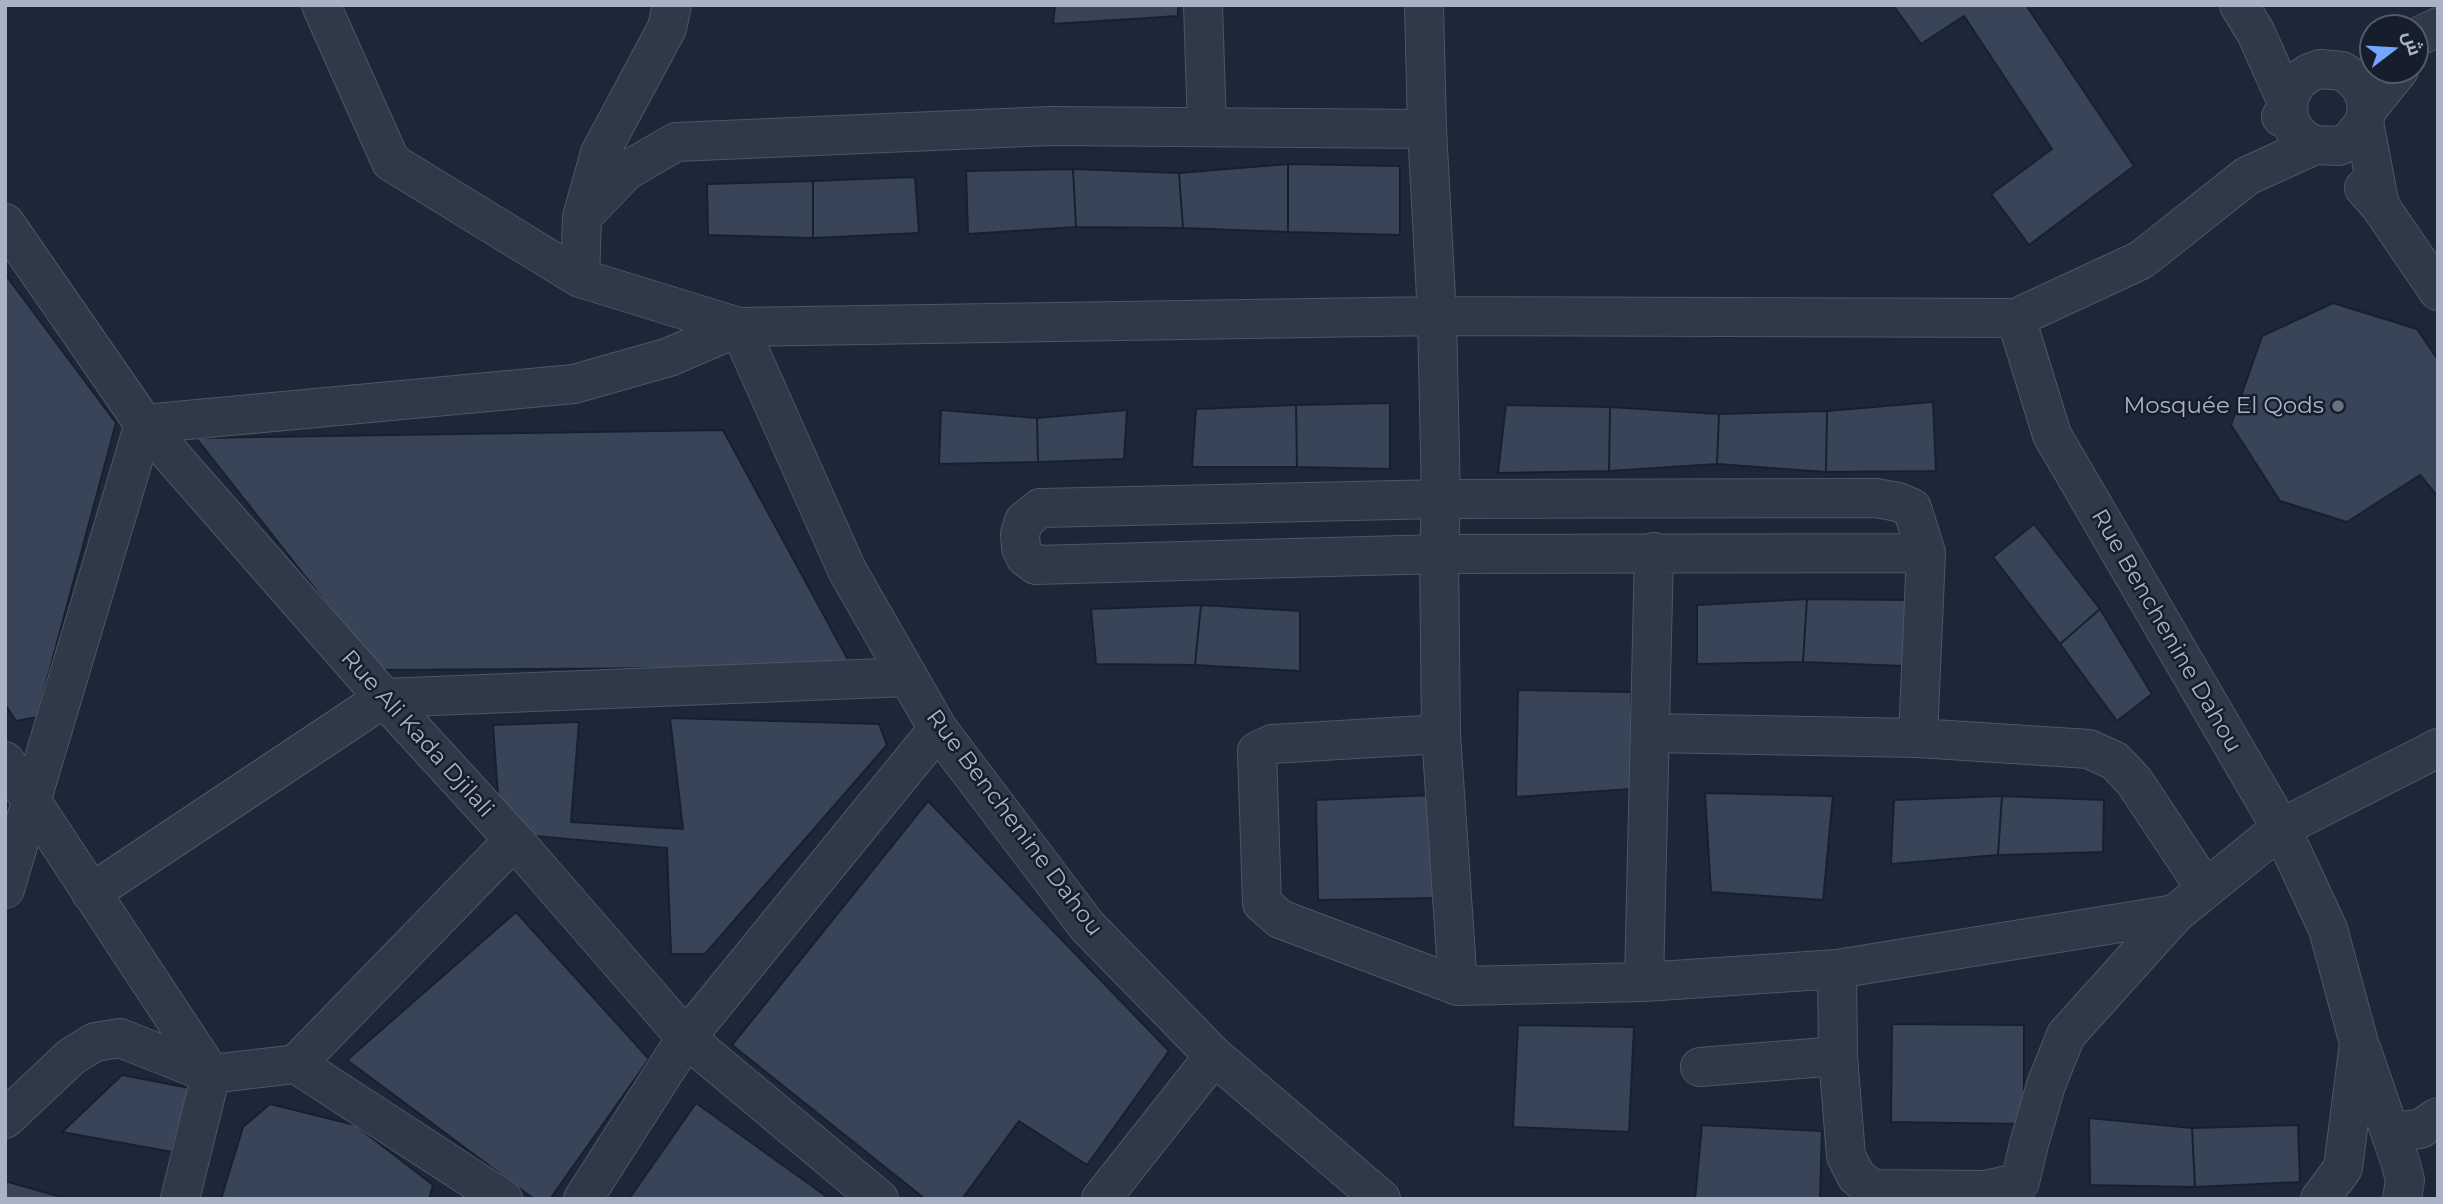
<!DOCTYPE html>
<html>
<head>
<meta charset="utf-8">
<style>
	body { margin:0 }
	#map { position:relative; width:2443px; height:1204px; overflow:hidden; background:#1d2737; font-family:Montserrat,Cairo,sans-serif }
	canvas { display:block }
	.frame { position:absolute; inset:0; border:7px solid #aab3c5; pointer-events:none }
	.north { position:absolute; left:2359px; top:14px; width:70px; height:70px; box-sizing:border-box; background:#161e2c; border:2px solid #515a69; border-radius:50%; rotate:73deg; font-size:19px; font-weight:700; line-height:28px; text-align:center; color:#aab3c5 }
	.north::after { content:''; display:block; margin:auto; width:24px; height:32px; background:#75a5ff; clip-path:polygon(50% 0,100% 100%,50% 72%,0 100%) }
</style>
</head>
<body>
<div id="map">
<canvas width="2443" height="1204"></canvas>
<div class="frame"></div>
<div class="north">ش</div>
</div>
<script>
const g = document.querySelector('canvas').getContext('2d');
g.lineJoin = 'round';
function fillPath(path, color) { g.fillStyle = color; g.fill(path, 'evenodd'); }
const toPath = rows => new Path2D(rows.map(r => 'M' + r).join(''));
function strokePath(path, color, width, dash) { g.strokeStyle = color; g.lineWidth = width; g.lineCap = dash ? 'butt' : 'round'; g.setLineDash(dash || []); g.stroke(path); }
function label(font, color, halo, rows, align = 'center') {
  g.font = font + ' Montserrat,sans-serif'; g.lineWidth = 5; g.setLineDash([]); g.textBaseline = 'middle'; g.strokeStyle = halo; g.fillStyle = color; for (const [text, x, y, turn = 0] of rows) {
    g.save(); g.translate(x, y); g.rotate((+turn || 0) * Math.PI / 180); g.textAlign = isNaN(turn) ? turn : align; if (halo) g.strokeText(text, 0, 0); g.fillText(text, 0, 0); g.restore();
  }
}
const building = toPath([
	[1055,5,1178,5,1178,16,1053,24,1055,5],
	[1893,5,2026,5,2134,166,2029,245,1991,194,2052,149,1964,16,1921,44,1893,5],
	[1288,164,1400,166,1400,235,1288,232,1288,164],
	[1288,164,1288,232,1183,228,1179,173,1288,164],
	[1073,169,1179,173,1183,228,1076,227,1073,169],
	[1073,169,1076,227,968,234,966,171,1073,169],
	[915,177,919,233,813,238,813,181,915,177],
	[813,181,813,238,708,235,707,184,813,181],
	[5,274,116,423,37,717,16,721,5,704,5,274],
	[2333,303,2417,329,2438,360,2438,497,2420,475,2347,522,2280,501,2231,425,2262,336,2333,303],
	[1933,402,1936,471,1826,472,1827,411,1933,402],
	[1390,403,1390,469,1297,467,1296,405,1390,403],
	[1296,405,1297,467,1192,467,1196,409,1296,405],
	[1506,405,1610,407,1609,471,1498,473,1506,405],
	[1610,407,1719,414,1717,464,1609,471,1610,407],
	[941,410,1037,418,1038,462,939,464,941,410],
	[1127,410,1124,459,1038,462,1037,418,1127,410],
	[1827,411,1826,472,1717,464,1719,414,1827,411],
	[723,430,852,667,379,670,196,438,723,430],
	[2034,524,2100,609,2060,644,1993,557,2034,524],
	[1807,599,1907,600,1903,666,1803,662,1807,599],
	[1807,599,1803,662,1697,664,1697,605,1807,599],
	[1201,605,1300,611,1300,671,1195,665,1201,605],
	[1201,605,1195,665,1096,664,1091,609,1201,605],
	[2100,609,2152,694,2117,721,2060,644,2100,609],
	[1518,690,1631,692,1631,789,1516,797,1518,690],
	[670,718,879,724,887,745,705,954,671,954,667,848,524,835,498,796,493,725,579,722,571,822,683,829,670,718],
	[1705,793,1833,796,1823,900,1711,892,1705,793],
	[1434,795,1441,898,1318,900,1316,800,1434,795],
	[2002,796,2104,800,2103,852,1998,855,2002,796],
	[2002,796,1998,855,1891,864,1894,800,2002,796],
	[928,801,1169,1051,1087,1165,1019,1121,962,1199,925,1199,732,1045,928,801],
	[516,912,649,1059,550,1199,534,1199,347,1060,516,912],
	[1892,1024,2024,1025,2024,1124,1891,1122,1892,1024],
	[1518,1025,1634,1027,1629,1132,1513,1127,1518,1025],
	[122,1075,189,1088,172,1152,62,1132,122,1075],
	[696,1103,830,1199,629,1199,696,1103],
	[270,1104,355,1125,433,1185,429,1199,221,1199,243,1127,270,1104],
	[2089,1118,2192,1128,2195,1187,2090,1185,2089,1118],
	[1702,1125,1822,1131,1820,1199,1695,1199,1702,1125],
	[2298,1125,2300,1182,2195,1187,2192,1128,2298,1125],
	[5,1181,68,1199,5,1199,5,1181]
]);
fillPath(building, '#384558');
strokePath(building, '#18202e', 2);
const minor = toPath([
	[321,5,391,162,580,278,739,327,1437,316,2016,318],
	[1203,5,1207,127],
	[1424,5,1427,129,1437,316,1441,499,1439,554,1441,734,1458,986],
	[2239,5,2256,33,2288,105,2281,117],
	[2415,38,2438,27],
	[2367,110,2399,70],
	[2364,122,2350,141,2339,146,2315,145,2305,140,2295,131,2289,119,2288,105,2291,93,2298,81,2309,73,2320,69,2342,71,2351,77,2360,86,2365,97,2367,110,2364,122,2380,206],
	[2315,145,2247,176,2141,260,2016,318,2052,435,2281,828,2328,929,2359,1043,2343,1168,2320,1199],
	[2364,188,2380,206,2438,291],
	[582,217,626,171,676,142,1050,126,1427,129],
	[5,223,144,424,384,698,514,840,686,1038,879,1199],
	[580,278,582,217,600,153,667,28,672,5],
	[1651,733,1918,738,2089,749,2115,761,2134,781,2205,888],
	[1441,734,1272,744,1257,751,1262,903,1280,919,1458,986,1644,982,1837,969,2175,914,2281,828,2438,748],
	[1918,738,1926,553,1912,508,1898,502,1876,498,1441,499,1040,508,1024,521,1020,534,1021,548,1025,557,1036,565,1439,554,1926,553],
	[5,761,211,1074,180,1199],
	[5,889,144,424,574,384,669,357,739,327,847,570,938,729,1087,926,1214,1056,1381,1199],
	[91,893,384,698,908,677],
	[1837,969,1838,1056,1846,1156,1856,1176,1872,1189,1986,1190,2020,1182,2029,1144,2046,1085,2066,1035,2175,914],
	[1644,982,1654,552],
	[2362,1051,2400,1161,2405,1180,2402,1199],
	[296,1064,514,840],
	[1700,1067,1838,1056],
	[5,1119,72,1056,95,1042,120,1038,211,1074,296,1064,503,1199],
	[2390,1132,2420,1129,2438,1117],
	[583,1199,686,1038,938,729],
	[1101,1199,1214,1056]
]);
strokePath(minor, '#4e5666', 40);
strokePath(minor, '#303948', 38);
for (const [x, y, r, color] of [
	[2338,406,7,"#6b7280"]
]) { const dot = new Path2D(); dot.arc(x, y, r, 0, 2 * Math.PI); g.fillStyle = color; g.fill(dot); strokePath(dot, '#161e2c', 2.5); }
label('23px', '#aab3c5', '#161e2c', [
	["Mosquée El Qods",2324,406]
], 'right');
label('23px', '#aab3c5', '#161e2c', [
	["Rue Benchenine Dahou",2166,631,60],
	["Rue Ali Kada Djilali",417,734,48],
	["Rue Benchenine Dahou",1014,823,53]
]);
</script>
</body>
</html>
